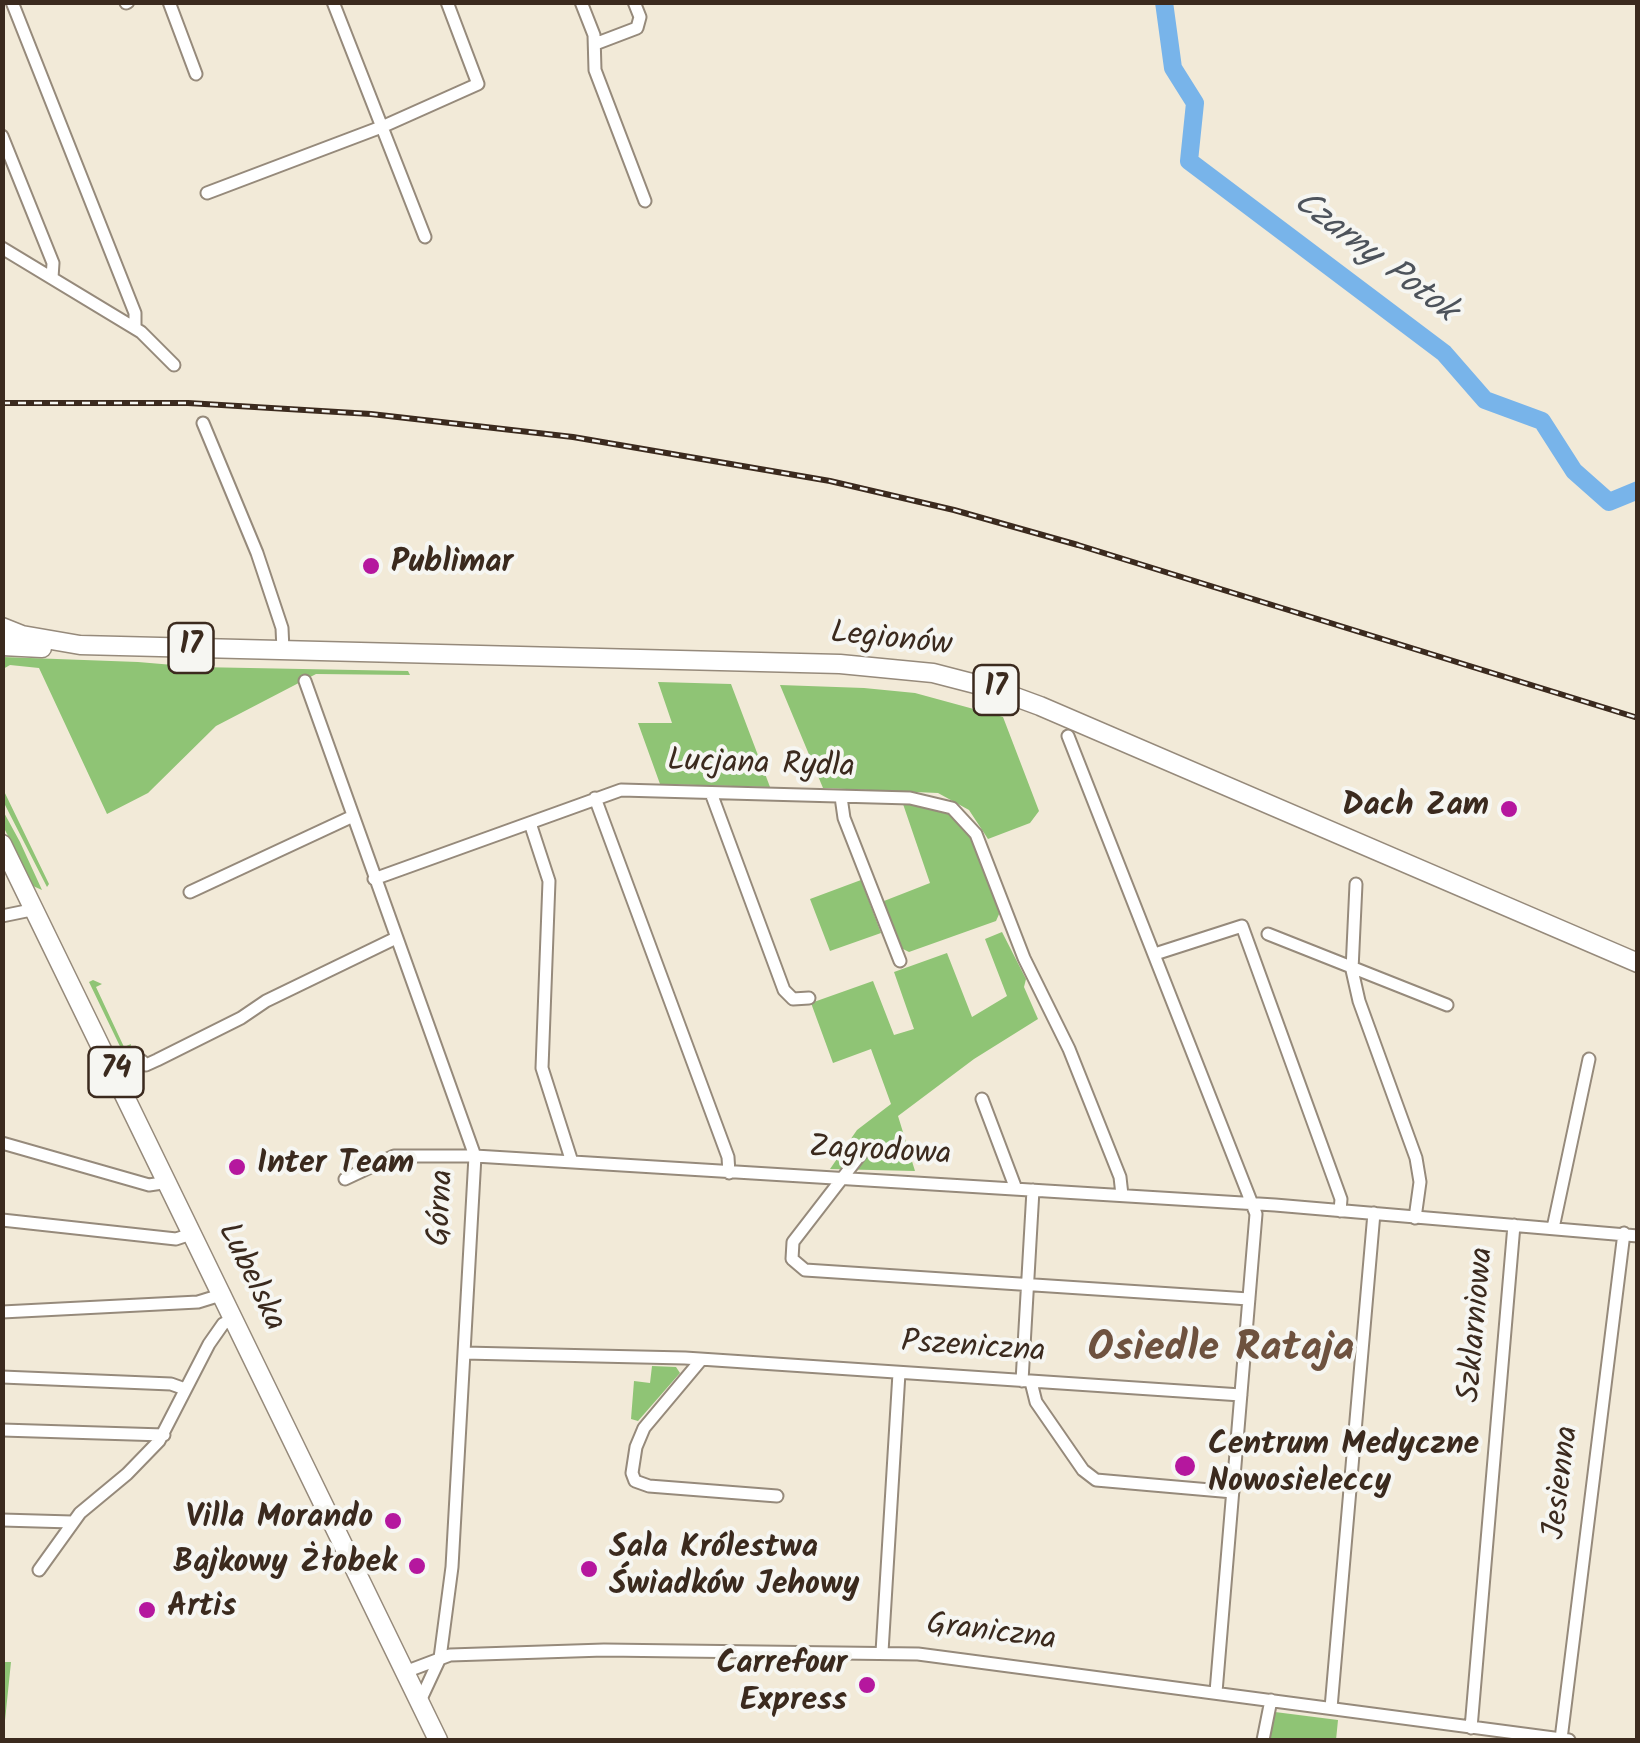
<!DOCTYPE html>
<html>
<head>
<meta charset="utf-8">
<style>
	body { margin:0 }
	#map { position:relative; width:1640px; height:1743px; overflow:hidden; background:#f2ead8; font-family:Kalam,sans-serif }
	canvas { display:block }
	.frame { position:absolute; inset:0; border:5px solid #3b2a1e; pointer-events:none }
</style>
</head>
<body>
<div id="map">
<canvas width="1640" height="1743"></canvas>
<div class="frame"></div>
</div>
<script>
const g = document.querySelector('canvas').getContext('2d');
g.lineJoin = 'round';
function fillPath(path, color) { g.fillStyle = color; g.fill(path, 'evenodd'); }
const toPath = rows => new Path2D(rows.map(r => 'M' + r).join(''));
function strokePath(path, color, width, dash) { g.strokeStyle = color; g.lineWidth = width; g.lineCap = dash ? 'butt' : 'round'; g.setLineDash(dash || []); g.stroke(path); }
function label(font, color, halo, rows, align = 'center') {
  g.font = font + ' Kalam,sans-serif'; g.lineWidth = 8; g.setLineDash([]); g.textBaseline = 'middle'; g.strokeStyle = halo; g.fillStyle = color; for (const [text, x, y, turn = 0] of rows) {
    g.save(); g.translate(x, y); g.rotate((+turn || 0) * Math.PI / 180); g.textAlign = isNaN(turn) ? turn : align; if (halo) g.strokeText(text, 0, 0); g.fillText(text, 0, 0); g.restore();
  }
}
fillPath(toPath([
	[3,657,138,662,197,667,408,671,410,675,316,674,216,726,148,793,107,814,39,668,10,665,3,669],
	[658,682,731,684,770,787,660,784,638,723,672,723],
	[780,685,864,688,915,693,1003,717,1039,811,1030,823,988,839,969,810,938,793,823,788],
	[2,787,49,884,47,887,3,801],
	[903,804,933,807,948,812,968,831,1000,912,996,921,909,952,901,948,884,901,930,883],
	[2,809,20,842,42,890,33,886,3,826],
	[861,880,881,933,830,951,810,899],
	[1002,932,1026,979,1024,987,1038,1019,974,1059,898,1116,915,1171,830,1169,857,1130,891,1104,871,1049,833,1063,811,1003,873,981,894,1035,914,1029,894,972,947,953,972,1017,1007,996,985,939],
	[93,980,102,984,96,987,124,1047,131,1044,128,1063,89,982],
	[652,1366,676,1367,680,1373,638,1421,631,1419,634,1381,650,1383],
	[2,1662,11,1662,3,1740,2,1740],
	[1275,1712,1338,1720,1336,1740,1269,1740]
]), '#8fc475');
strokePath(toPath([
	[1164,2,1173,68,1195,103,1189,161,1444,353,1485,400,1542,421,1574,471,1609,502,1638,490]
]), '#78b4ea', 18);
const minor = toPath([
	[12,2,135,313,135,328],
	[169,2,196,74],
	[333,2,425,237],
	[581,2,594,35,595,70,645,201],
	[126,3,128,2],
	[595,44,637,28,640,17,634,2],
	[2,136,53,263,52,278],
	[207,193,384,126,478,84,447,2],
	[2,248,141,332,174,365],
	[203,423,257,553,282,628,283,650],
	[305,681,475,1156,452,1567,440,1658,420,1701],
	[1068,736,1256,1214,1216,1692],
	[711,793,784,990,793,999,809,998],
	[841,797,844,818,900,961],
	[595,798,728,1157,729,1173],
	[530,823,549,881,542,1068,572,1162],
	[374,879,621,790,910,798,952,808,976,834,1024,958,1069,1049,1120,1177,1122,1195],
	[1356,884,1352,970,1359,1001,1416,1158,1420,1182,1415,1218],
	[190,892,351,817],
	[2,916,36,909],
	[1268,934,1447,1005],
	[1155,954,1242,926,1341,1199,1340,1211],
	[142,1061,146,1065,157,1060,241,1018,266,1001,396,938],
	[982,1099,1016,1189],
	[2,1143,149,1185,169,1182],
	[864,1150,793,1242,792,1259,805,1270,1249,1299],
	[345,1179,394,1156,475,1156,1275,1205,1638,1236],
	[2,1220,176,1239,194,1233],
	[1553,1228,1589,1059],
	[2,1312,198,1302,224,1294],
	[464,1353,685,1358,1241,1395],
	[701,1360,644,1428,636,1447,632,1473,635,1481,649,1486,777,1496],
	[2,1377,171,1384,185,1389],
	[1022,1381,1033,1190],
	[1031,1382,1036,1402,1083,1470,1096,1480,1233,1492],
	[2,1430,164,1435],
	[2,1520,72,1522],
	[39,1570,80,1513,127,1474,159,1441,209,1344,223,1324,235,1318],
	[882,1652,899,1373],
	[405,1672,450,1655,604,1650,918,1654,1569,1740],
	[1331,1708,1374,1213],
	[1471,1728,1514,1225],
	[1561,1739,1624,1233],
	[1263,1740,1271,1700]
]);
const primary = toPath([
	[2,844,438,1740]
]);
const trunk = toPath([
	[2,627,22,635,80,645,840,664,933,673,991,688,1040,706,1638,963],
	[2,646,42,648]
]);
strokePath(minor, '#968a7b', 15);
strokePath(primary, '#968a7b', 21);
strokePath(trunk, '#968a7b', 21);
strokePath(minor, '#fff', 11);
strokePath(primary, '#fff', 18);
strokePath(trunk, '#fff', 18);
const rail = toPath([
	[2,403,188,403,371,414,573,437,830,481,954,510,1078,545,1638,718]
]);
strokePath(rail, '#3b2a1e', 6);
strokePath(rail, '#f6f6f2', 2.5, [8]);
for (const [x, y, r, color] of [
	[371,566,10,"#b5179e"],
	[1509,809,10,"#b5179e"],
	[237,1167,10,"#b5179e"],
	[1185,1466,12,"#b5179e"],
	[393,1521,10,"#b5179e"],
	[417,1566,10,"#b5179e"],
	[589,1569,10,"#b5179e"],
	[147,1610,10,"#b5179e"],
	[867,1685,10,"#b5179e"]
]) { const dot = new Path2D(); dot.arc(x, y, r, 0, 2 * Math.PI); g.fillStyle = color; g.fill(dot); strokePath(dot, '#f6f6f2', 4); }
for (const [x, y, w] of [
	[191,648,45],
	[996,690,45],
	[116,1072,55]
]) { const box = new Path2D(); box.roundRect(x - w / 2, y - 25, w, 50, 8); g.fillStyle = '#f6f6f2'; g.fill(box); strokePath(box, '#3b2a1e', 2.5); }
label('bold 30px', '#3b2a1e', null, [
	["17",191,648],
	["17",996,690],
	["74",116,1072]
]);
label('bold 32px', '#3b2a1e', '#f6f6f2', [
	["Publimar",391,566],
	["Dach Zam",1489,809,"right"],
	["Inter Team",257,1167],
	["Centrum Medyczne",1208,1448],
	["Nowosieleccy",1208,1485],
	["Villa Morando",373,1521,"right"],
	["Sala Królestwa",609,1551],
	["Świadków Jehowy",609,1588],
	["Bajkowy Żłobek",397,1566,"right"],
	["Artis",167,1610],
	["Carrefour",847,1667,"right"],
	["Express",847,1704,"right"]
], 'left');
label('32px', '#3b2a1e', '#f6f6f2', [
	["Legionów",891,642,6],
	["Lucjana Rydla",761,767,2],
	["Zagrodowa",880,1154,3],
	["Górna",444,1208,-87],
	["Lubelska",249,1278,64],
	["Szklarniowa",1479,1325,-85],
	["Pszeniczna",973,1350,4],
	["Jesienna",1564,1483,-83],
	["Graniczna",991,1635,7]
]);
label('italic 35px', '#4d535b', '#f6f6f2', [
	["Czarny Potok",1373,259,37]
]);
label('bold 42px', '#6e523f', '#f6f6f2', [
	["Osiedle Rataja",1221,1353]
]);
</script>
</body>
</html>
